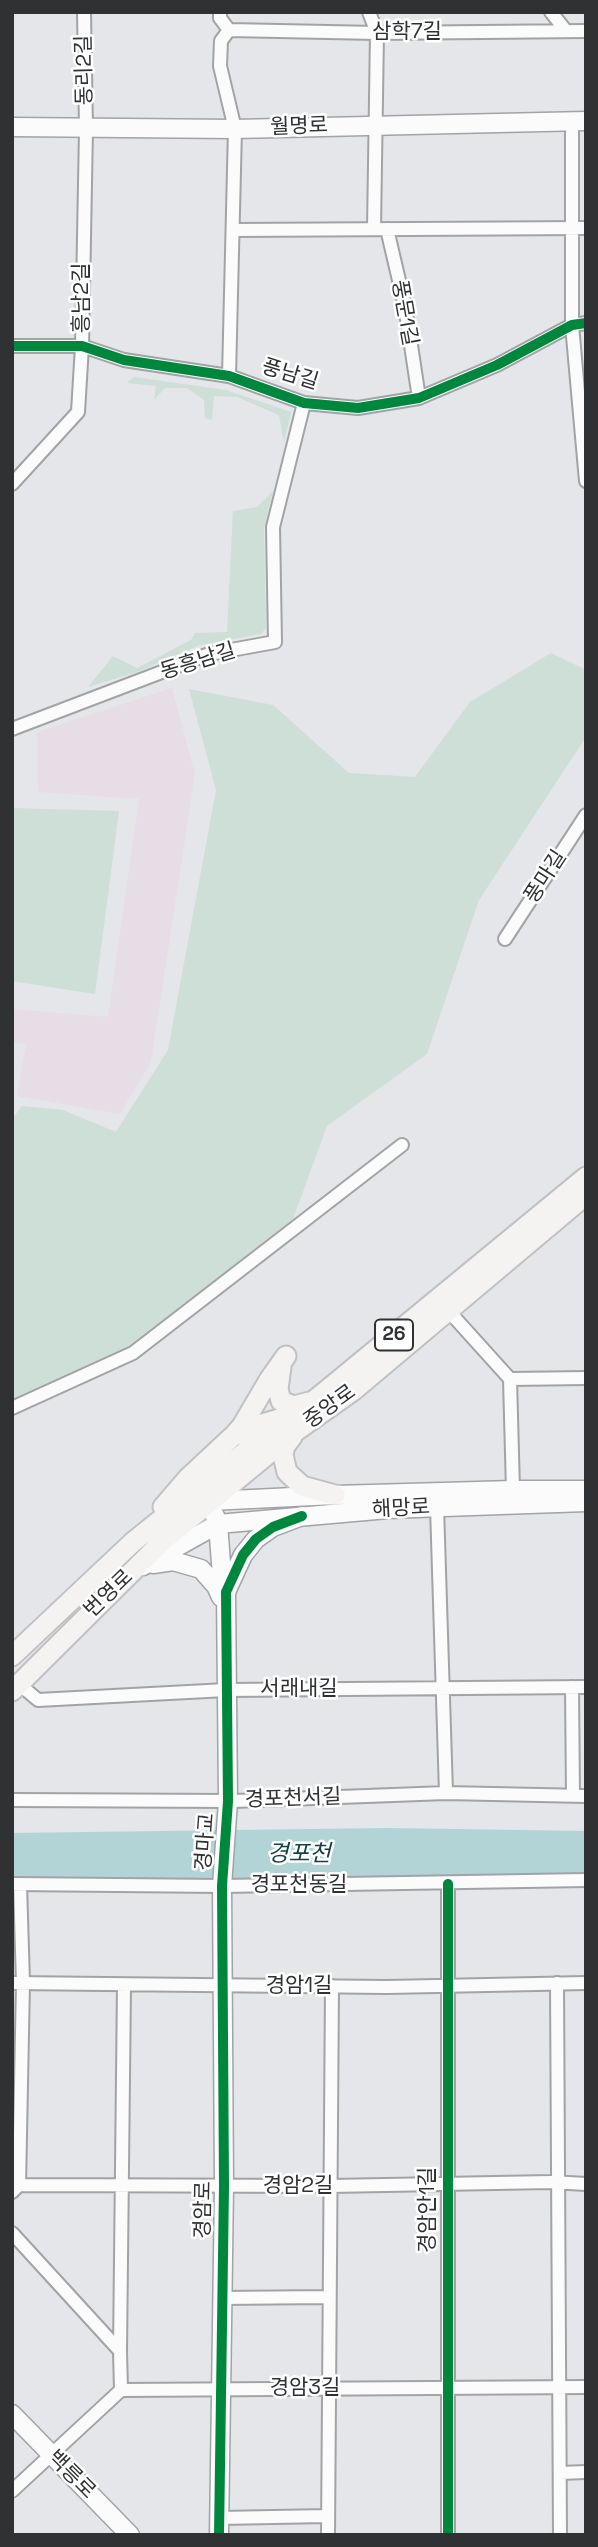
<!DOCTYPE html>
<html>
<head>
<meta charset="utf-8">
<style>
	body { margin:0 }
	#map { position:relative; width:598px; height:2547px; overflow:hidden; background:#e4e6e9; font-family:"Space Grotesk",sans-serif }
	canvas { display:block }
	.frame { position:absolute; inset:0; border:14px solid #2f3133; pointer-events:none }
</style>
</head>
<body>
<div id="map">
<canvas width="598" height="2547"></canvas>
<div class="frame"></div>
</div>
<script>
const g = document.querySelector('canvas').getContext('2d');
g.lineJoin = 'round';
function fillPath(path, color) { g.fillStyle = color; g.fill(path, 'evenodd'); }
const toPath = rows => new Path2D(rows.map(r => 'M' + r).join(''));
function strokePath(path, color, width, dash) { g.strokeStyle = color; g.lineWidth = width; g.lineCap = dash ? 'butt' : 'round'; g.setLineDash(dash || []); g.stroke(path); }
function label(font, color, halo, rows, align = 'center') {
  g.font = font + ' "Space Grotesk","Noto Sans KR",sans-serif'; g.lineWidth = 5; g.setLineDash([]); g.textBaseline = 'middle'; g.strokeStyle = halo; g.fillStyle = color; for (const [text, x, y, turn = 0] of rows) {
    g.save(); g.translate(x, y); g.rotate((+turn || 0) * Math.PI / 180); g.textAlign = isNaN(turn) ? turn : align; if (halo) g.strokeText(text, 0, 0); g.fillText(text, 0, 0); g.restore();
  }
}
fillPath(toPath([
	[172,688,195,774,151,1062,120,1114,17,1096,26,1044,12,1042,12,1009,108,1017,139,799,38,792,37,732]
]), '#e7dde6');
fillPath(toPath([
	[134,377,226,390,291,412,284,442,279,415,237,397,214,396,212,420,205,418,204,400,187,388,165,388,154,400,156,386,127,383],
	[273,491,264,528,266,628,261,634,200,645,137,672,88,687,113,656,137,668,191,640,195,633,227,632,233,511,257,507],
	[551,653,586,670,586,737,479,900,427,1054,327,1126,293,1219,126,1353,12,1401,12,1119,22,1106,63,1110,116,1132,168,1050,216,790,189,689,273,705,349,773,415,777,470,702],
	[12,808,119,811,95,994,12,981]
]), '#cddfd6');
fillPath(toPath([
	[387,1828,586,1831,586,1875,217,1881,12,1879,12,1833]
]), '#b2d4d6');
const street = toPath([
	[220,12,220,18,229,30],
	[369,12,377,33,374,229],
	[551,12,566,31],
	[229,30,377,33,586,31],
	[572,122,572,325,586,481],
	[387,229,405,306,419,398],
	[233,230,586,228],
	[12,346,82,346,124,360,229,376,304,403,358,408,419,398,497,365,572,325,586,323],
	[229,376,235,129,220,66,221,41,229,30],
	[12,484,78,412,82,346,86,129,84,12],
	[12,729,209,654,275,642,273,527,304,403],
	[505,939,586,815],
	[445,1307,510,1379],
	[510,1379,513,1490],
	[510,1379,586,1378],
	[12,1408,133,1353,402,1145],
	[437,1507,446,1793],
	[19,1684,38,1700,226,1690,586,1687],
	[572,1687,573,1795],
	[12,1800,234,1801,446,1793,586,1796],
	[12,1884,222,1886,586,1880],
	[12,1983,387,1987,586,1983],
	[557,1983,560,2535],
	[19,2185,23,1983,20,1884],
	[12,2192,19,2185,330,2186,551,2182,586,2184],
	[12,2233,120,2351,121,2390],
	[221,2298,328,2297],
	[120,2351,124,1985],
	[560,2473,586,2472],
	[12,2491,121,2390,586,2387],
	[219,2518,328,2516],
	[328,2535,332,1986],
	[448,2535,448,1884]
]);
const secondary = toPath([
	[12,127,235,129,586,121],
	[210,1501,335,1495,513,1490,586,1490],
	[215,1516,218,1524,223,1589],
	[153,1564,173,1561,201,1569,216,1586,221,1597],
	[143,1566,218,1524,388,1509,586,1502],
	[12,2414,130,2535],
	[219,2535,224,2186,222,1886,228,1801,226,1592,243,1555,256,1539,273,1527,302,1516]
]);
const primary = toPath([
	[281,1367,278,1389,281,1401,294,1406,309,1402],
	[235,1434,242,1426,269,1380,286,1356],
	[292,1437,285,1446,283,1455,287,1472,302,1486,335,1495],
	[163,1507,188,1478,232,1437,249,1428,282,1418],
	[12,1656,133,1542,290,1416,316,1399,586,1177],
	[12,1691,164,1540,296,1431,354,1390,586,1195]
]);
strokePath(street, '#a1a3a5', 16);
strokePath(secondary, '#a1a3a5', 21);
strokePath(primary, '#c0c1c3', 23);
strokePath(street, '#fbfbfc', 12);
strokePath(secondary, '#fbfbfc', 18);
strokePath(primary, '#f5f2f2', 19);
strokePath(toPath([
	[12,346,82,346,124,360,229,376,304,403,358,408,419,398,497,365,572,325,586,323],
	[219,2535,224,2186,222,1886,228,1801,226,1592,243,1555,256,1539,273,1527,302,1516],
	[448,2535,448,1884]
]), '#00873e', 10);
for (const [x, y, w] of [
	[394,1335,38]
]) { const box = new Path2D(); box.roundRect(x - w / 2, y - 15.5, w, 31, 5); g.fillStyle = '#fff'; g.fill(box); strokePath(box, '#2f3133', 2); }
label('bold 19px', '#2f3133', null, [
	["26",394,1335]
]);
label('21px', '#2f3133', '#fff', [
	["삼학7길",407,32],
	["동리2길",85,70,-91],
	["월명로",299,127,-2],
	["흥남2길",82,298,-90],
	["풍문1길",404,313,80],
	["풍남길",290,375,17],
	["동흥남길",198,662,-17],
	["풍마길",546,877,-57],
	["중앙로",330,1407,-36],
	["해망로",401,1509,-3],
	["번영로",109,1594,-44],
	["서래내길",299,1689],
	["경포천서길",293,1799,-2],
	["경마교",206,1842,-86],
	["경포천동길",299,1885],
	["경암1길",299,1986],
	["경암2길",298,2186],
	["경암로",204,2210,-89],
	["경암안1길",428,2210,-90],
	["경암3길",305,2388],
	["백릉로",71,2475,45]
]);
label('italic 23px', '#154143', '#fff', [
	["경포천",299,1855]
]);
</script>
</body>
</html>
